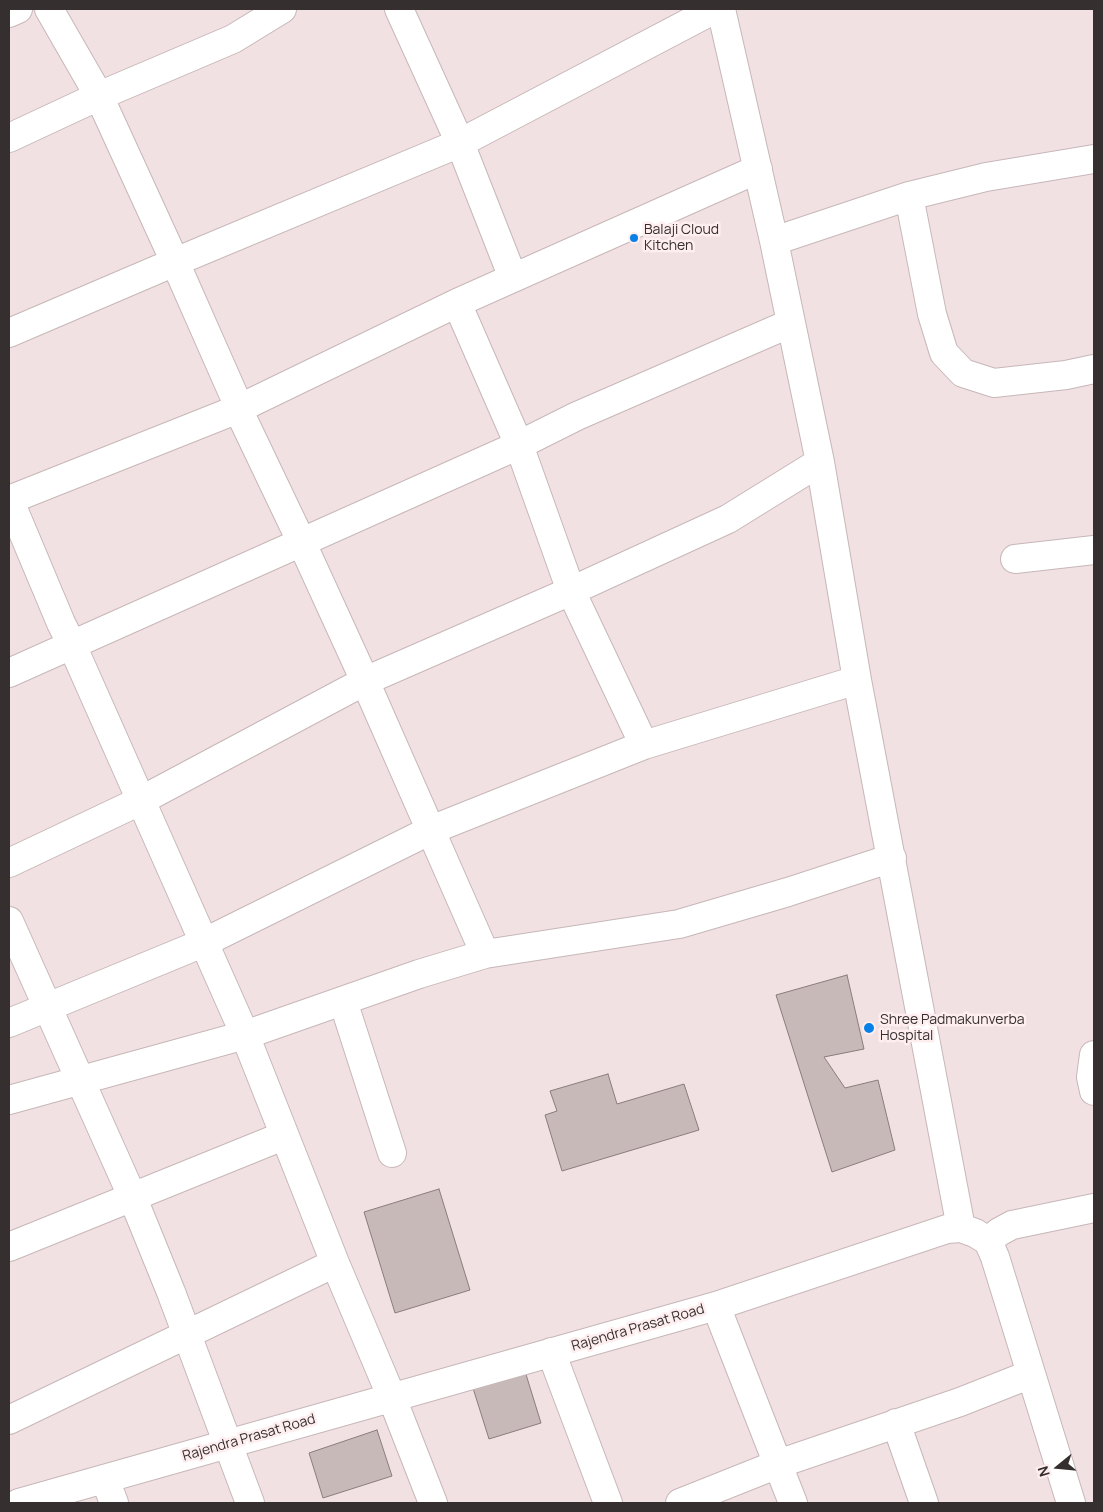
<!DOCTYPE html>
<html>
<head>
<meta charset="utf-8">
<style>
	body { margin:0 }
	#map { position:relative; width:1103px; height:1512px; overflow:hidden; background:#f2e1e2; font-family:Manrope,sans-serif }
	canvas { display:block }
	.frame { position:absolute; inset:0; border:10px solid #352f2f; pointer-events:none }
	.north { position:absolute; left:1033px; top:1442px; width:50px; height:50px; -webkit-text-stroke:4px #ffeeef; paint-order:stroke; rotate:253deg; font-size:14px; font-weight:700; line-height:20px; text-align:center; color:#352f2f }
	.north::after { content:''; display:block; margin:auto; width:18px; height:22px; background:#352f2f; clip-path:polygon(50% 0,100% 100%,50% 72%,0 100%) }
</style>
</head>
<body>
<div id="map">
<canvas width="1103" height="1512"></canvas>
<div class="frame"></div>
<div class="north">N</div>
</div>
<script>
const g = document.querySelector('canvas').getContext('2d');
g.lineJoin = 'round';
function fillPath(path, color) { g.fillStyle = color; g.fill(path, 'evenodd'); }
const toPath = rows => new Path2D(rows.map(r => 'M' + r).join(''));
function strokePath(path, color, width, dash) { g.strokeStyle = color; g.lineWidth = width; g.lineCap = dash ? 'butt' : 'round'; g.setLineDash(dash || []); g.stroke(path); }
function label(font, color, halo, rows, align = 'center') {
  g.font = font + ' Manrope,sans-serif'; g.lineWidth = 5; g.setLineDash([]); g.textBaseline = 'middle'; g.strokeStyle = halo; g.fillStyle = color; for (const [text, x, y, turn = 0] of rows) {
    g.save(); g.translate(x, y); g.rotate((+turn || 0) * Math.PI / 180); g.textAlign = isNaN(turn) ? turn : align; if (halo) g.strokeText(text, 0, 0); g.fillText(text, 0, 0); g.restore();
  }
}
const building = toPath([
	[847,975,864,1049,824,1057,845,1088,878,1080,895,1150,832,1172,776,995,847,975],
	[608,1074,617,1104,684,1084,699,1130,562,1171,545,1115,557,1111,550,1091,608,1074],
	[439,1189,470,1290,395,1313,364,1212,439,1189],
	[524,1368,541,1423,489,1439,472,1385,524,1368],
	[377,1430,392,1476,323,1498,309,1453,377,1430]
]);
fillPath(building, '#c8b9b9');
strokePath(building, '#8a7c7c', 1);
const minor = toPath([
	[49,9,99,96,175,262,235,398,238,409,301,541,365,681,485,954],
	[721,9,774,241,820,462,857,680,961,1228],
	[9,13,18,9],
	[9,138,99,96,233,39,282,9],
	[909,196,932,314,944,353,963,373,994,383,1066,375,1094,369],
	[774,241,909,196,986,177,1094,159],
	[513,278,758,169],
	[9,333,175,262,460,143,715,9],
	[9,499,61,623,72,645,245,1035,335,1263,392,1398,433,1503],
	[9,500,238,409,457,303,513,278,460,143,399,9],
	[1015,559,1094,550],
	[9,673,519,445,577,416,791,323],
	[644,745,857,680],
	[9,863,140,801,365,681,571,591,728,519,820,462],
	[9,921,132,1196,171,1292,250,1503],
	[343,1001,392,1153],
	[9,1023,203,943,431,830,644,745,571,591,519,445,457,303],
	[1094,1055,1091,1077,1094,1091],
	[9,1100,245,1035,419,974,485,954,679,924,788,892,892,858],
	[988,1241,999,1232,1012,1225,1094,1208],
	[9,1247,283,1136],
	[716,1306,793,1503],
	[551,1352,608,1503],
	[9,1420,335,1263],
	[896,1423,924,1503],
	[105,1479,114,1503],
	[19,1503,716,1306,947,1229,961,1228,975,1233,988,1241,995,1257,1071,1503],
	[680,1503,778,1464,960,1402,1031,1374]
]);
strokePath(minor, '#c7b7b8', 30);
strokePath(minor, '#fff', 28);
for (const [x, y, r, color] of [
	[634,238,5,"#0780e7"],
	[869,1028,6,"#0780e7"]
]) { const dot = new Path2D(); dot.arc(x, y, r, 0, 2 * Math.PI); g.fillStyle = color; g.fill(dot); strokePath(dot, '#ffeeef', 2); }
label('14px', '#352f2f', '#ffeeef', [
	["Balaji Cloud",644,230],
	["Kitchen",644,246],
	["Shree Padmakunverba",880,1020],
	["Hospital",880,1036]
], 'left');
label('14px', '#352f2f', '#ffeeef', [
	["Rajendra Prasat Road",638,1328,-16],
	["Rajendra Prasat Road",249,1438,-16]
]);
</script>
</body>
</html>
